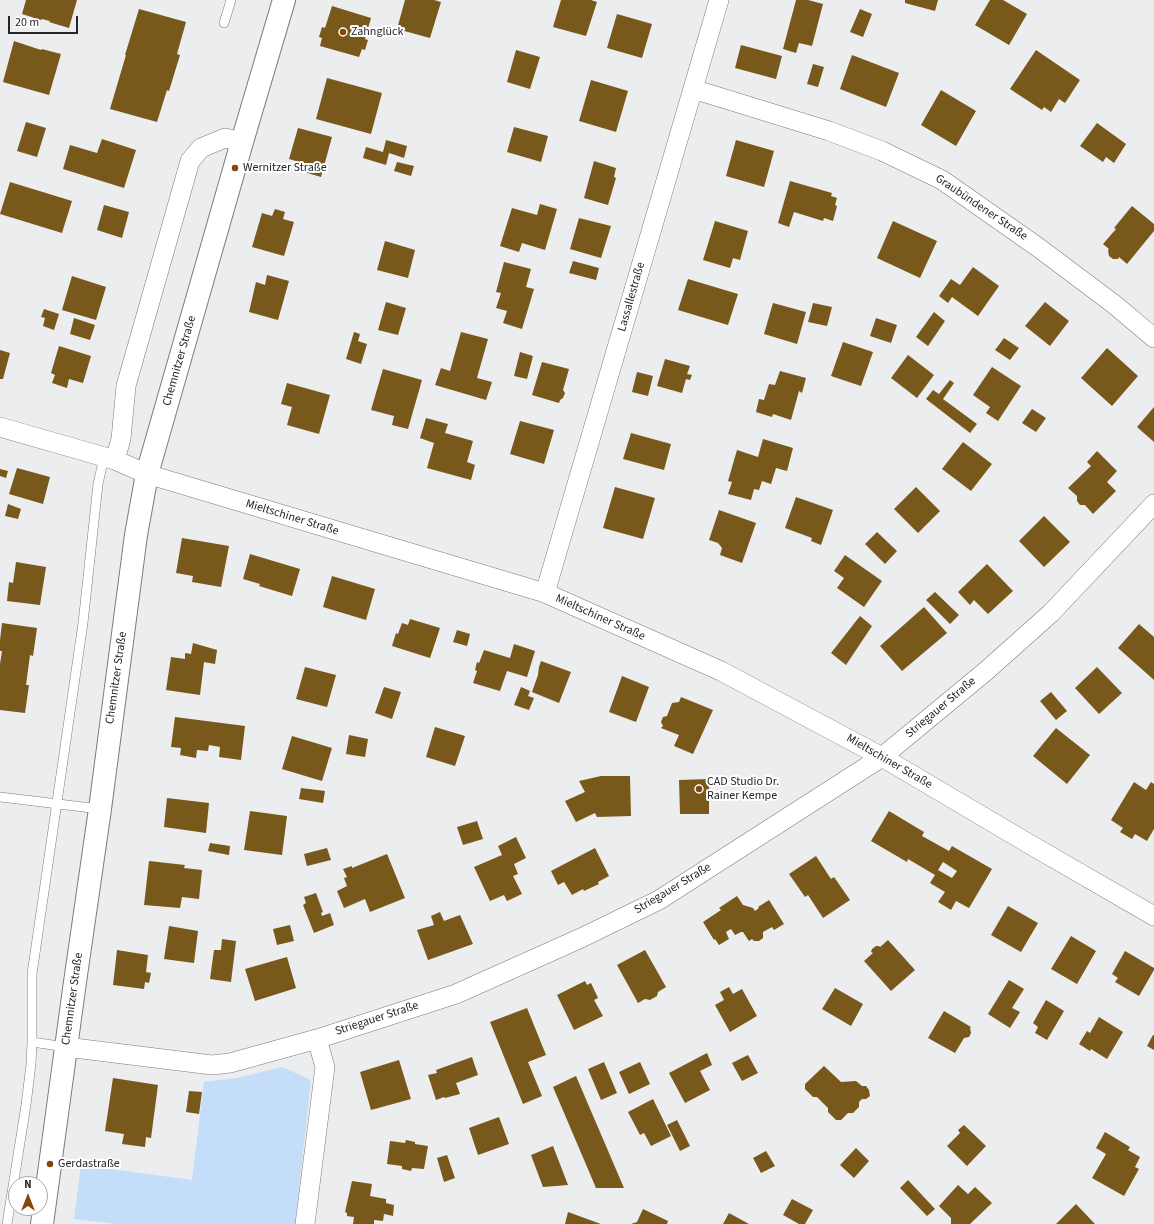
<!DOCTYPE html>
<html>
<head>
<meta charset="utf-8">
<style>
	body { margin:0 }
	#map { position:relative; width:1154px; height:1224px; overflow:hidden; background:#ebedef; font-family:"Source Sans 3",sans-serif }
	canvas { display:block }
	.north { position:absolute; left:8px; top:1176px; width:40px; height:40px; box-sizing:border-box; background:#fff; border:1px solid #a8a8a8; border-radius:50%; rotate:0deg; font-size:11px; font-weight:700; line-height:16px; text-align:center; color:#252626 }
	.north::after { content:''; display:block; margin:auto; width:14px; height:18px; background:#854609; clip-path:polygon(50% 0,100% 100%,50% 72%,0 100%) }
	.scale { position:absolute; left:8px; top:16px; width:70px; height:18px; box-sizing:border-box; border:2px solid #252626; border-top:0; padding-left:5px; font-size:12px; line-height:14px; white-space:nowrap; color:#252626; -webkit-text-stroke:3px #fff; paint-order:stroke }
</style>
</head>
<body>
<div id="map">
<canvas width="1154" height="1224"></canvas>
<div class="north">N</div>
<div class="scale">20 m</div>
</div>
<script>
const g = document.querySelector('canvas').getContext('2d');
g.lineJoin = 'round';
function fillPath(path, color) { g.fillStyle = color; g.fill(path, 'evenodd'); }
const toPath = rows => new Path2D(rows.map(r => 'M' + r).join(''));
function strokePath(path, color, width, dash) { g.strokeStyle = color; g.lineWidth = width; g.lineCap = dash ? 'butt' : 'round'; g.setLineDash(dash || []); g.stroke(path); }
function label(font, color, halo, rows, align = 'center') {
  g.font = font + ' "Source Sans 3",sans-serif'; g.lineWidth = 4; g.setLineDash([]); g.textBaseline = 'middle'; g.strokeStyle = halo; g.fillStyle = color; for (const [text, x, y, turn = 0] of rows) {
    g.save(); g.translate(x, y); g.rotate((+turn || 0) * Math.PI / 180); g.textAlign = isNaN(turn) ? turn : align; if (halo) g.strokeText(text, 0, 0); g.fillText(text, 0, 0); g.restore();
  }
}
fillPath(toPath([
	[282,1067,311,1080,295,1224,117,1224,74,1219,81,1165,192,1180,204,1082,237,1078]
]), '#c4ddf8');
fillPath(toPath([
	[26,0,77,0,69,28,49,22,50,21,42,19,41,20,22,14],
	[405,0,434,0,441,2,430,38,397,29],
	[561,0,591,0,597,2,586,36,553,27],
	[796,0,808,0,823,4,812,46,799,43,796,53,783,49],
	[905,0,938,0,935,11,905,3],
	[990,0,1003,0,1027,14,1009,45,975,25],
	[332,6,371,18,365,39,368,40,365,50,362,49,359,57,320,46,322,38,319,37,322,27,325,28],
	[139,9,186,22,177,54,180,55,169,91,167,90,157,122,110,109,126,55,125,55],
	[860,9,872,14,863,37,850,32],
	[617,14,652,24,642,58,607,48],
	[14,41,41,50,42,49,61,54,49,95,3,82],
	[741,45,782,56,776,79,735,68],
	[516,50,540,57,530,89,507,82],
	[1036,50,1080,80,1065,103,1059,99,1051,112,1044,107,1042,110,1010,89],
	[852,55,899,73,886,107,840,89],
	[813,64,824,67,818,87,807,84],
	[327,78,382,93,371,134,316,119],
	[591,80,628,91,616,132,579,121],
	[941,90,976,111,956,146,921,125],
	[26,122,46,128,37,157,17,151],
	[1097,123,1126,144,1114,163,1106,157,1103,162,1080,146],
	[514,127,548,136,541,162,507,152],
	[298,128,332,137,321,177,304,172,306,164,289,159],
	[102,139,136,150,124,188,63,169,70,145,97,153],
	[386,140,407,146,404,158,389,153,386,165,363,158,366,147,383,152],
	[736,140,774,151,764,187,726,176],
	[594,161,616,168,614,177,616,178,608,205,584,198],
	[397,162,414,166,411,176,394,171],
	[790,181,832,193,831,196,837,198,835,205,837,206,833,221,824,218,823,221,794,212,789,227,778,223],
	[10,182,72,201,62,233,0,214],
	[540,204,557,209,545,250,522,243,519,252,500,246,512,208,537,215],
	[104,205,129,212,122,238,97,230],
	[1132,206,1154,224,1154,231,1127,264,1119,257,1118,259,1113,259,1109,256,1108,250,1109,249,1103,244,1116,229,1114,228],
	[275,209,285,212,283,219,294,222,284,256,252,247,262,213,272,216],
	[579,218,611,226,601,258,570,249],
	[715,221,748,231,740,260,733,258,730,268,703,260],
	[893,221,937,241,920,278,877,258],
	[385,241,415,250,408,278,377,270],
	[573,261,599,268,596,280,569,273],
	[504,262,531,269,526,287,534,289,522,329,503,323,507,311,496,308,501,293,496,292],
	[973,267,999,286,978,316,952,297,948,303,939,296,951,279,960,285],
	[267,275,289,281,278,320,249,312,256,282,265,285],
	[72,276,106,287,96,320,62,310],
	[688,279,738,294,728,325,678,310],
	[386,302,406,308,398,335,378,330],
	[1045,302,1069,321,1050,346,1025,326],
	[773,303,806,312,797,344,764,334],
	[813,303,832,307,827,326,808,322],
	[44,309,59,314,54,330,43,326,45,318,41,317],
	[934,312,945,321,928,346,916,337],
	[74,318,95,325,90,340,70,334],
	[876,318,897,325,891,343,870,336],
	[354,332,360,334,358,341,367,344,361,364,346,359],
	[461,332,488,339,477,378,492,382,486,400,435,385,441,368,450,371],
	[1004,338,1019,348,1010,360,995,350],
	[843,342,873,352,861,386,831,376],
	[59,346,91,356,83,383,69,379,67,388,52,383,55,375,51,373],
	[1107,348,1138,376,1112,406,1081,378],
	[0,350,10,353,3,379,0,379],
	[520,352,533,356,527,379,514,376],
	[908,355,934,375,917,398,891,378],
	[665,359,690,366,687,374,692,375,690,380,686,379,682,393,657,386],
	[542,362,569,369,563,390,565,393,563,398,560,400,559,403,532,395],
	[992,367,1021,386,998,421,986,413,990,407,973,395],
	[383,369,422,380,408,429,392,425,394,416,371,410],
	[780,371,806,378,802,393,799,391,791,420,773,414,772,417,756,412,759,399,764,400,769,384,775,385],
	[637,372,653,376,648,396,632,392],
	[950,380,954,383,943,399,977,424,970,433,926,399,933,390,939,394],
	[287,383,330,395,319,434,287,425,292,407,281,404],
	[1154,407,1154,442,1137,427],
	[1032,409,1046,418,1036,432,1022,423],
	[426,418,448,424,445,433,473,441,467,462,475,465,471,480,427,468,434,443,420,438],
	[520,421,554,430,544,464,510,454],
	[631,433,671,444,664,470,623,459],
	[763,439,793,448,787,471,776,468,771,484,762,481,759,490,754,489,751,500,728,494,732,482,728,481,737,450,758,457],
	[963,442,992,464,971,491,942,469],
	[1097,451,1117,471,1107,482,1116,491,1093,514,1085,505,1080,505,1077,501,1077,496,1068,488,1091,466,1087,462],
	[17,468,50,477,43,504,9,494],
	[0,469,8,471,6,478,0,476],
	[615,487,655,498,643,539,603,528],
	[916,487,940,511,918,533,894,509],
	[796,497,833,510,821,545,811,541,812,538,785,528],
	[8,504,21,509,18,519,5,516],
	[719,510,756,523,742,563,720,555,722,548,718,543,709,540],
	[1044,516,1070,542,1044,567,1019,541],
	[877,532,897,551,885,564,865,544],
	[182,538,229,546,221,587,192,582,193,576,176,573],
	[250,554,300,569,292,596,259,586,260,584,243,579],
	[845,555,882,581,864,607,837,588,844,578,834,571],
	[16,562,46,567,40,605,7,601,9,582,13,583],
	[987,564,1013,591,988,614,974,600,970,605,958,592],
	[332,576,375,589,366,620,323,607],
	[935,592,959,615,950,624,926,600],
	[924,607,947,633,902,671,880,646],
	[860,616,872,626,846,665,831,653],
	[410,619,440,628,430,658,392,646,396,633,398,634,402,623,408,625],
	[2,623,37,628,33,656,30,655,26,685,29,685,25,713,0,710,0,664,2,651,0,651,0,640],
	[1139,624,1154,637,1154,680,1118,648],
	[457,630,470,634,467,646,453,642],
	[193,643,217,650,215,664,204,662,200,695,166,690,171,657,185,659,185,653,191,654],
	[514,644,535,651,527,677,507,671,500,691,473,683,477,671,475,670,477,662,479,663,484,650,510,658],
	[541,661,571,672,559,703,532,692,538,675,539,667],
	[305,667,336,675,327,707,296,699],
	[1097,667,1122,693,1099,714,1075,688],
	[622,676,649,687,636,722,609,712],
	[384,687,401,692,392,719,375,713],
	[521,687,530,691,528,696,534,698,529,710,514,705],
	[1051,692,1067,711,1056,720,1040,701],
	[681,697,713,710,693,754,674,746,679,735,661,728,663,726,661,722,663,717,667,716,672,703,679,702],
	[175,717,245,726,241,760,219,757,220,747,209,745,208,751,197,750,196,758,180,755,181,748,171,747],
	[435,727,465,736,455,766,426,757],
	[1056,728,1090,755,1067,784,1033,756],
	[349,735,368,739,365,757,346,754],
	[292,736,332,748,322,781,282,769],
	[601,776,630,776,631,816,597,817,595,813,576,822,565,801,585,792,579,781],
	[709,779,709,814,680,814,679,780],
	[1134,782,1146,790,1151,782,1154,784,1154,829,1147,841,1135,834,1132,839,1120,832,1123,828,1111,820],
	[301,788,325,791,323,803,299,799],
	[167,798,209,803,206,833,164,827],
	[250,811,287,816,282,855,244,850],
	[889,811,924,832,922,836,949,851,952,846,992,869,969,908,956,901,951,910,938,902,945,892,930,883,935,875,908,859,907,862,871,841],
	[943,862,957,871,952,878,938,870],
	[477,821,483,839,463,845,457,827],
	[516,837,526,858,514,864,518,874,513,876,522,894,507,901,504,895,490,901,474,867,502,855,498,846],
	[210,843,230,846,229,855,208,851],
	[327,848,331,860,307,866,304,854],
	[595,848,609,876,598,882,599,884,584,891,583,889,572,895,564,882,558,885,551,871],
	[387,854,405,898,370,912,365,899,344,908,337,891,347,886,344,878,347,877,343,869,352,866,352,868],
	[816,856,831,879,834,877,850,900,823,918,808,895,805,897,789,874],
	[149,861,185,865,184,868,202,870,199,899,182,897,180,908,144,905],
	[316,893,323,912,321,913,322,916,330,913,334,925,314,933,303,905,306,903,304,897],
	[737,896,743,905,753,908,755,911,759,908,758,907,769,900,784,924,774,930,772,927,763,932,763,938,759,941,754,941,752,939,749,941,743,932,741,932,735,935,731,929,726,932,729,939,719,945,715,939,714,940,703,922,721,910,719,908],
	[1008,906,1038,923,1021,952,991,935],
	[440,912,444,921,460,915,473,944,428,960,417,930,434,925,431,916],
	[290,925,294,941,277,945,273,929],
	[169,926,198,931,194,963,164,959],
	[1071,936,1096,951,1077,984,1051,969],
	[222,939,236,941,231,982,210,979,214,950,221,950],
	[888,940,915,970,891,991,864,961,873,953,871,952,872,949,876,946,879,946,880,947],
	[117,950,148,955,146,972,151,973,149,983,145,982,144,989,113,985],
	[645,950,666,987,658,992,657,996,650,1000,645,999,638,1003,617,965],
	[1125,951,1154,968,1154,970,1139,996,1115,982,1118,978,1112,974],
	[287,957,296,988,255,1001,245,969],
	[1009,980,1024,989,1012,1008,1020,1012,1010,1028,988,1014],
	[585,981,587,985,591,983,598,998,594,1000,603,1016,574,1030,557,995],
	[729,987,733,994,742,989,757,1016,730,1032,715,1005,724,1000,720,992],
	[835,988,863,1004,851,1026,822,1009],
	[1046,1000,1064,1011,1047,1040,1035,1033,1038,1027,1033,1023],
	[527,1008,546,1055,528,1062,542,1096,523,1104,490,1022],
	[944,1011,971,1027,970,1028,971,1033,969,1037,964,1038,955,1053,928,1038],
	[1099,1017,1123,1032,1107,1059,1091,1049,1090,1051,1079,1044,1087,1031,1090,1033],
	[1153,1035,1154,1035,1154,1050,1147,1046],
	[707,1053,712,1065,700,1071,710,1090,685,1103,669,1073],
	[748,1055,758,1073,742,1081,732,1063],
	[472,1057,478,1075,456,1083,460,1094,445,1098,444,1097,436,1100,428,1075,437,1073,436,1070],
	[399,1060,411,1099,371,1110,360,1072],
	[604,1062,617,1093,601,1100,588,1069],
	[640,1062,650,1084,629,1094,619,1072],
	[824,1066,841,1082,856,1081,862,1086,866,1086,869,1090,870,1096,866,1099,862,1099,859,1102,859,1107,853,1113,848,1113,841,1120,836,1120,828,1112,828,1108,817,1097,813,1097,805,1089,805,1084],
	[576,1076,624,1188,596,1188,553,1087],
	[113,1078,158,1085,151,1138,146,1137,145,1147,122,1144,124,1134,105,1131],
	[189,1091,202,1092,199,1114,186,1112],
	[653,1099,671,1136,651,1146,644,1133,640,1135,628,1112],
	[499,1117,509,1144,478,1155,469,1128],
	[677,1120,690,1146,680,1151,667,1125],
	[964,1125,986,1146,967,1166,947,1146,960,1133,958,1130],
	[1105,1132,1130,1147,1128,1150,1140,1157,1135,1167,1139,1169,1124,1196,1092,1178,1106,1154,1096,1148],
	[406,1140,415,1142,415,1144,428,1146,424,1169,412,1168,411,1171,402,1169,402,1166,387,1164,390,1141,405,1143],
	[553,1146,568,1185,543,1187,531,1155],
	[856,1148,869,1161,854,1178,840,1165],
	[766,1151,775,1166,761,1173,753,1158],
	[447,1155,455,1178,444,1182,437,1158],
	[908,1180,935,1209,927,1216,900,1188],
	[352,1181,372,1184,370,1196,386,1199,386,1203,394,1205,393,1216,384,1214,383,1221,374,1220,374,1224,353,1224,354,1217,347,1216,347,1213,345,1212],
	[958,1185,968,1194,975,1187,992,1203,970,1224,951,1224,951,1218,939,1206],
	[792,1199,813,1210,805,1224,799,1224,783,1215],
	[1076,1204,1095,1224,1056,1224],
	[643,1209,668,1221,667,1224,631,1224,637,1222],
	[568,1212,601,1224,565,1224],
	[729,1213,749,1224,723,1224]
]), '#79581b');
const service = toPath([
	[224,23,231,0],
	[0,797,100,809],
	[32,1042,32,974,83,623,98,484,104,457],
	[7,1224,26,1105,31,1064,32,1042,66,1047]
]);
const minor = toPath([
	[693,89,829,131,882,151,942,180,1039,248,1115,305,1154,338],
	[0,427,115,460,147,474,545,593,721,671,882,757,1031,845,1154,916],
	[115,460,121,439,126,386,190,161,201,148,225,138,242,142],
	[545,593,719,0],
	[66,1047,212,1065,230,1063,317,1039,456,994,581,938,659,900,882,757,986,671,1051,613,1154,504],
	[305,1224,325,1067,317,1039]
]);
const secondary = toPath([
	[42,1224,74,989,100,809,136,535,147,474,242,142,284,0]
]);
strokePath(service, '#797b7d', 10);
strokePath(minor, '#797b7d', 20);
strokePath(secondary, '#797b7d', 24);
strokePath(service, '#fff', 9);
strokePath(minor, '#fff', 19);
strokePath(secondary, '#fff', 22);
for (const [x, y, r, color] of [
	[343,32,4,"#854609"],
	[235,168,4,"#854609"],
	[699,789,4,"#854609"],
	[50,1164,4,"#854609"]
]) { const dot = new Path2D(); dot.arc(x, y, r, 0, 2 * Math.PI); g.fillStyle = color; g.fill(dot); strokePath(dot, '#fff', 1.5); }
label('12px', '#252626', '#fff', [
	["Zahnglück",351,32],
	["Wernitzer Straße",243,168],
	["CAD Studio Dr.",707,782],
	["Rainer Kempe",707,796],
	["Gerdastraße",58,1164]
], 'left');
label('12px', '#252626', '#fff', [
	["Graubündener Straße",981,208,34],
	["Lassallestraße",632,297,-74],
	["Chemnitzer Straße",180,361,-74],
	["Mieltschiner Straße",292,518,17],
	["Mieltschiner Straße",600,618,24],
	["Chemnitzer Straße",117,678,-82],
	["Striegauer Straße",941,708,-40],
	["Mieltschiner Straße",889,762,30],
	["Striegauer Straße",673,889,-31],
	["Chemnitzer Straße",73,999,-82],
	["Striegauer Straße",377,1019,-18]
]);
</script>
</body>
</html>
